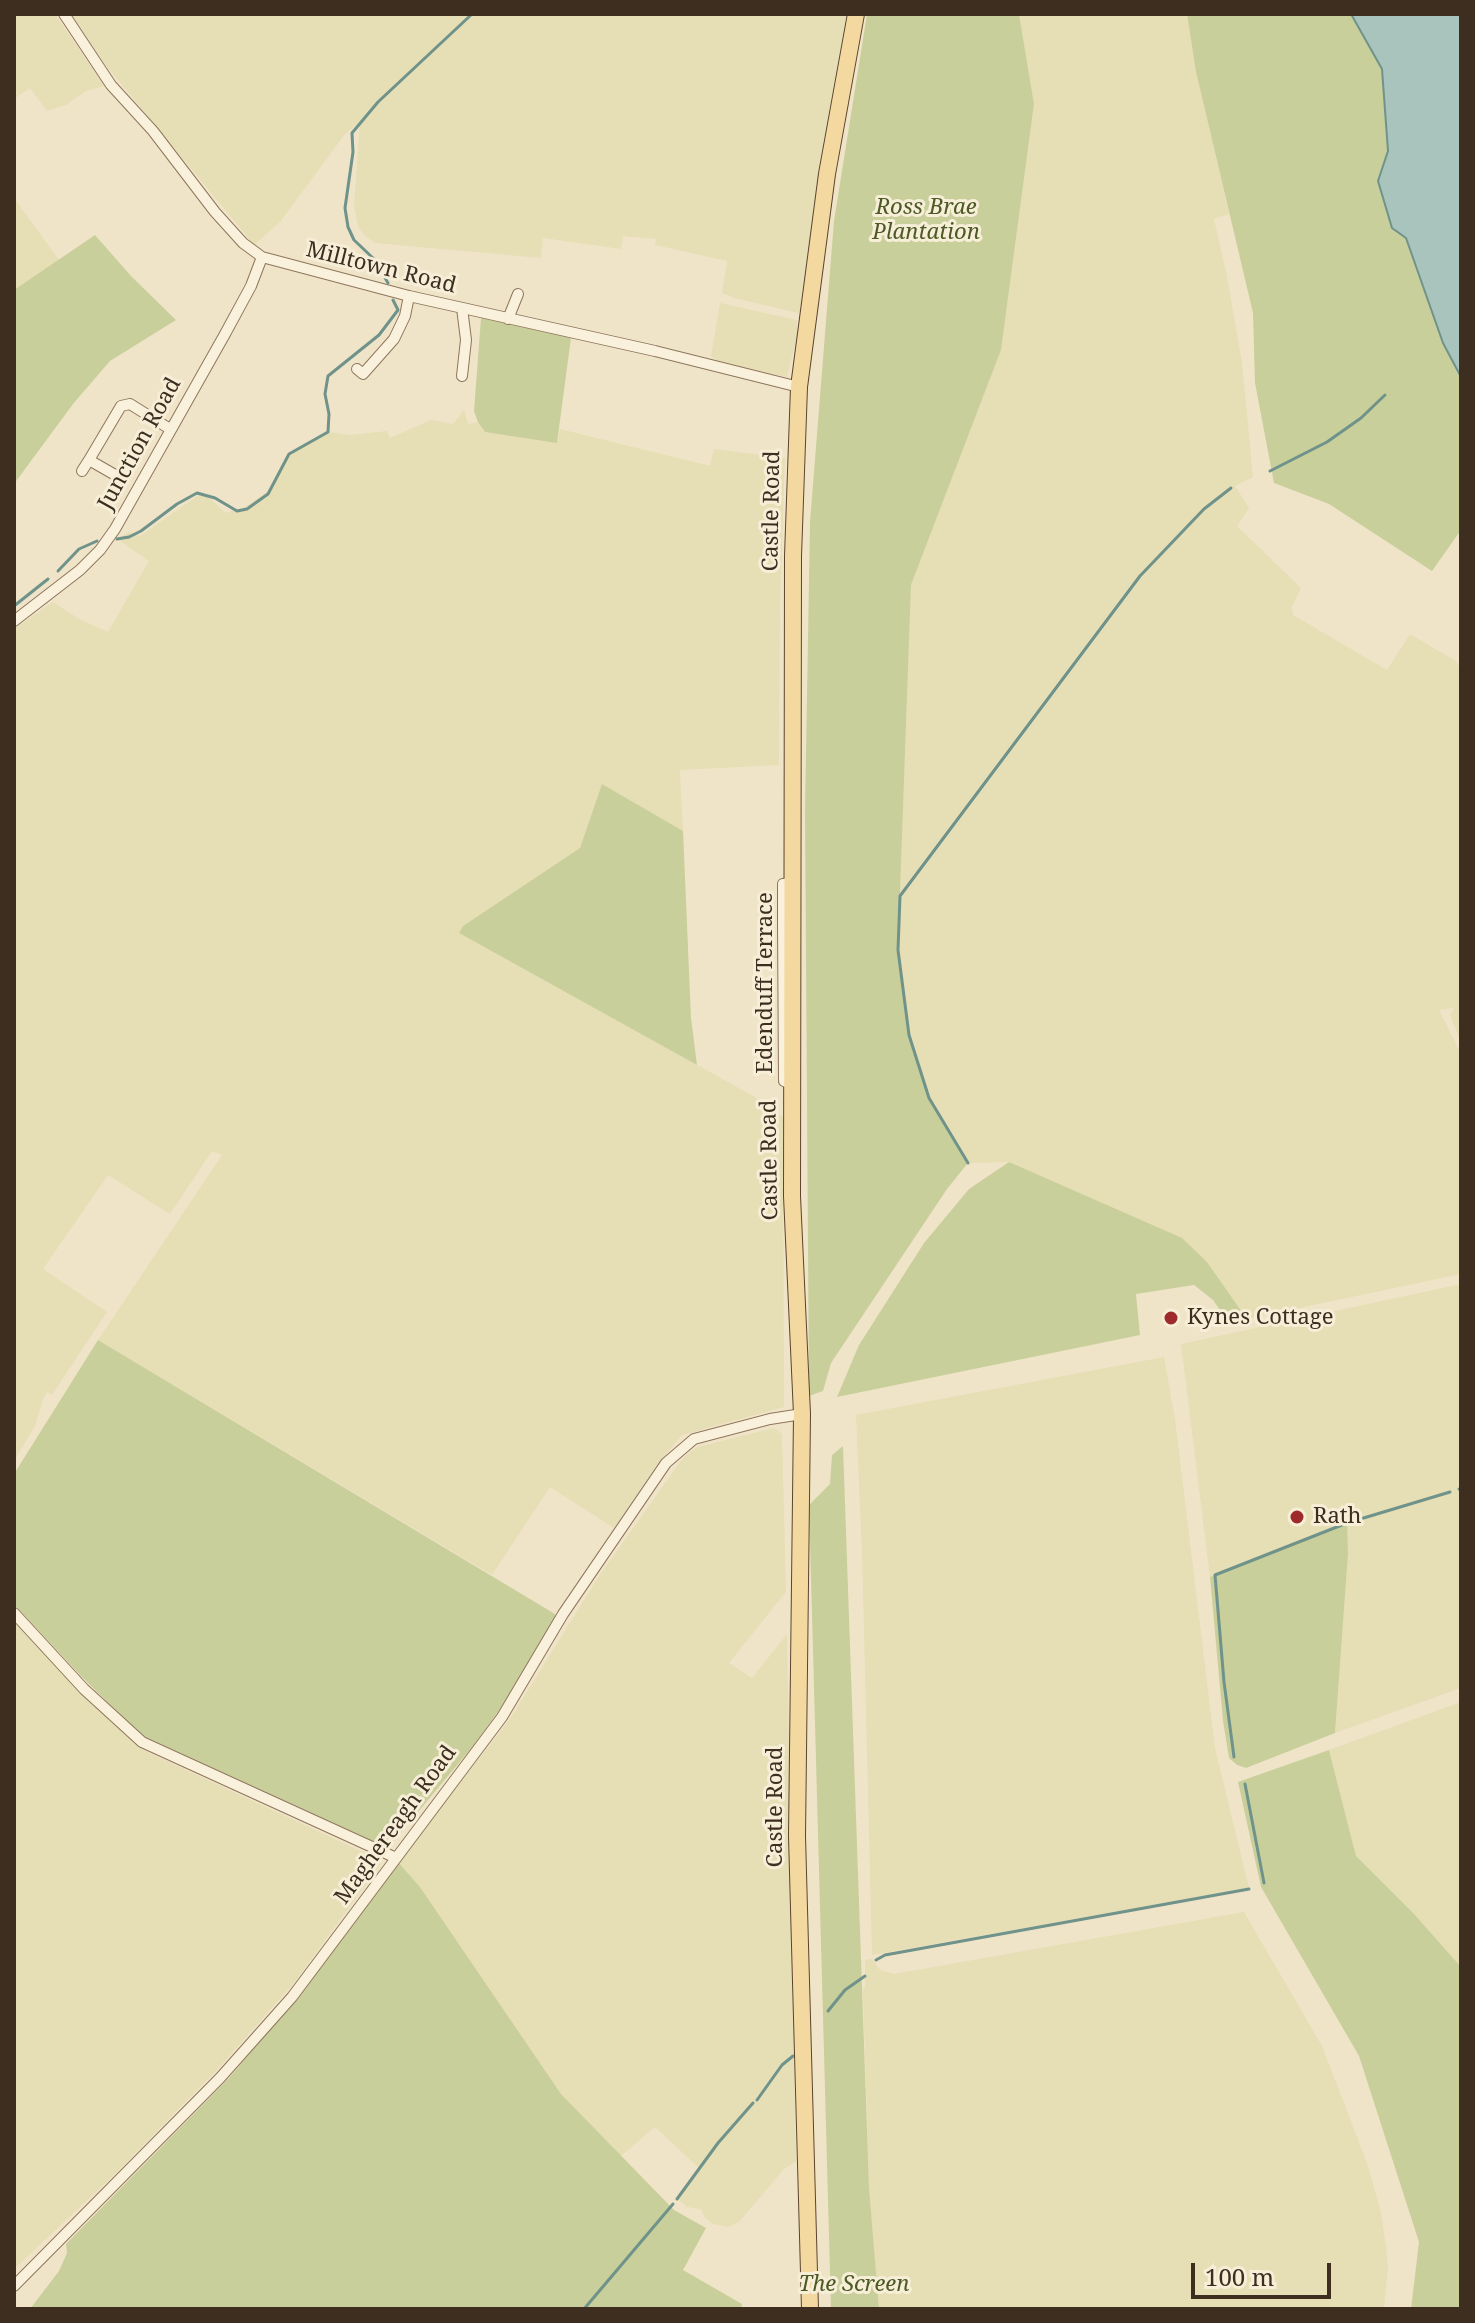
<!DOCTYPE html>
<html>
<head>
<meta charset="utf-8">
<style>
	body { margin:0 }
	#map { position:relative; width:1475px; height:2323px; overflow:hidden; background:#f0e4c8; font-family:"Noto Serif",serif }
	canvas { display:block }
	.frame { position:absolute; inset:0; border:16px solid #3d2e20; pointer-events:none }
	.scale { position:absolute; left:1191px; top:2263px; width:140px; height:36px; box-sizing:border-box; border:4px solid #3d2e20; border-top:0; padding-left:10px; font-size:24px; line-height:28px; white-space:nowrap; color:#3d2e20; -webkit-text-stroke:6px #f7eed8; paint-order:stroke }
</style>
</head>
<body>
<div id="map">
<canvas width="1475" height="2323"></canvas>
<div class="frame"></div>
<div class="scale">100 m</div>
</div>
<script>
const g = document.querySelector('canvas').getContext('2d');
g.lineJoin = 'round';
function fillPath(path, color) { g.fillStyle = color; g.fill(path, 'evenodd'); }
const toPath = rows => new Path2D(rows.map(r => 'M' + r).join(''));
function strokePath(path, color, width, dash) { g.strokeStyle = color; g.lineWidth = width; g.lineCap = dash ? 'butt' : 'round'; g.setLineDash(dash || []); g.stroke(path); }
function label(font, color, halo, rows, align = 'center') {
  g.font = font + ' "Noto Serif",serif'; g.lineWidth = 6; g.setLineDash([]); g.textBaseline = 'middle'; g.strokeStyle = halo; g.fillStyle = color; for (const [text, x, y, turn = 0] of rows) {
    g.save(); g.translate(x, y); g.rotate((+turn || 0) * Math.PI / 180); g.textAlign = isNaN(turn) ? turn : align; if (halo) g.strokeText(text, 0, 0); g.fillText(text, 0, 0); g.restore();
  }
}
fillPath(toPath([
	[55,14,104,86,86,91,66,105,47,111,30,88,14,99,14,15],
	[71,14,848,14,800,311,798,313,734,298,722,293,727,261,655,245,656,239,623,236,621,249,543,238,541,258,375,243,365,236,358,226,354,207,360,122,345,134,280,222,254,245,108,68],
	[1019,14,1187,14,1197,76,1229,214,1214,219,1227,276,1242,363,1253,477,1235,486,1249,508,1237,526,1301,588,1292,607,1293,615,1387,670,1410,634,1456,661,1461,671,1461,1042,1450,1015,1454,1008,1439,1010,1461,1054,1461,1274,1247,1319,1207,1262,1009,1162,968,1163,929,1098,909,1035,898,950,911,585,1001,350,1034,104],
	[14,198,59,260,14,290],
	[720,303,797,320,797,336,787,377,716,361,711,356],
	[464,410,468,424,478,422,485,432,557,442,560,429,710,466,714,449,785,458,780,605,779,765,680,770,683,831,602,784,580,848,463,926,459,933,755,1097,783,1117,784,1407,682,1435,658,1463,614,1528,550,1487,492,1575,98,1340,222,1155,212,1151,170,1214,108,1175,43,1269,107,1312,52,1395,47,1392,43,1399,35,1426,14,1461,14,629,53,602,79,619,108,632,149,561,117,539,129,532,140,536,203,492,226,513,245,507,267,492,289,454,328,432,350,435,387,431,390,438,431,420,453,424],
	[1461,1284,1461,1688,1335,1733,1348,1554,1345,1525,1210,1577,1181,1344],
	[1164,1357,1175,1419,1215,1748,1249,1888,872,1955,862,1552,856,1415],
	[774,1428,782,1434,786,1592,729,1663,752,1678,787,1634,796,2162,784,2169,739,2222,728,2227,713,2224,705,2218,701,2209,687,2207,677,2199,699,2168,655,2127,621,2156,561,2094,420,1887,398,1862,510,1719,599,1576,683,1458,697,1447],
	[14,1620,143,1750,378,1859,381,1864,293,1984,217,2070,112,2177,14,2269],
	[1461,1702,1461,1967,1415,1915,1356,1856,1329,1750],
	[1244,1912,1322,2046,1367,2163,1381,2212,1386,2248,1388,2267,1384,2309,879,2309,869,2187,863,1990,865,1987,865,1960,872,1959,880,1970,894,1974]
]), '#e6deb5');
fillPath(toPath([
	[867,14,1019,14,1034,104,1001,350,911,585,898,950,909,1035,929,1098,968,1163,947,1189,831,1363,823,1391,809,1396,805,810,810,522,834,221],
	[1187,14,1351,14,1382,69,1388,152,1378,181,1392,228,1406,238,1443,343,1461,377,1461,530,1432,571,1329,504,1274,483,1255,383,1253,313,1196,72],
	[95,235,131,276,176,320,110,361,73,404,14,484,14,290],
	[481,318,571,338,557,443,485,432,478,422,474,411],
	[602,784,683,831,691,1018,697,1065,459,933,463,926,580,848],
	[1009,1162,1182,1238,1207,1262,1247,1319,1229,1323,1213,1300,1194,1285,1136,1294,1140,1335,837,1397,859,1345,924,1243,969,1189],
	[98,1340,555,1614,555,1619,500,1709,473,1746,388,1848,141,1735,80,1675,14,1604,14,1474],
	[843,1446,869,2187,879,2309,831,2309,809,1505,830,1484,832,1455],
	[1347,1523,1348,1554,1335,1733,1246,1768,1237,1765,1229,1758,1223,1721,1210,1577],
	[1329,1750,1356,1856,1415,1915,1461,1967,1461,2309,1411,2309,1419,2242,1359,2056,1261,1887,1238,1782],
	[398,1862,420,1887,561,2094,674,2210,706,2228,683,2270,742,2304,741,2309,30,2309,59,2271,67,2253,66,2244,229,2078,312,1979]
]), '#c9cf9b');
const water = toPath([
	[1351,14,1461,14,1461,377,1443,343,1406,238,1392,228,1378,181,1388,151,1382,69,1351,14]
]);
fillPath(water, '#a9c4bc');
strokePath(water, '#6f938a', 2);
strokePath(toPath([
	[388,283,374,259,354,240,348,227,345,208,353,152,352,133,378,102,472,14],
	[1270,471,1327,442,1361,418,1385,395],
	[117,539,129,537,141,531,177,504,197,493,215,498,237,511,247,509,268,494,289,454,328,432,329,414,325,394,328,376,379,335,398,310,393,300],
	[58,571,79,549,97,541],
	[14,606,48,579],
	[968,1163,929,1098,909,1035,898,950,900,896,1140,576,1204,509,1231,488],
	[1459,1489,1461,1488],
	[1234,1757,1224,1682,1215,1575,1347,1523,1450,1492],
	[1245,1784,1264,1883],
	[876,1960,885,1955,1249,1889],
	[828,2011,845,1990,865,1976],
	[757,2100,782,2065,793,2056],
	[677,2199,718,2143,753,2103],
	[584,2309,673,2204]
]), '#6f938a', 3);
const minor = toPath([
	[64,14,111,85,153,131,215,212,243,243,262,257,409,296,655,351,799,387],
	[508,319,518,294],
	[357,369,363,374,394,339,405,316,409,296],
	[462,376,466,340,462,308],
	[82,471,89,460],
	[117,476,89,460,121,406,130,404,170,429],
	[14,621,80,570,100,550,115,529,225,334,251,286,262,257],
	[792,1085,784,1081,783,922,783,884,792,883],
	[14,1613,84,1689,142,1742,394,1857],
	[14,2286,220,2078,292,1997,502,1717,563,1614,666,1463,694,1439,770,1419,802,1414]
]);
const primary = toPath([
	[810,2309,797,1836,802,1414,792,1196,793,556,799,387,827,174,856,14]
]);
strokePath(minor, '#8d765c', 12);
strokePath(primary, '#5b4430', 18);
strokePath(minor, '#faf1dc', 10);
strokePath(primary, '#f3d9a0', 16);
for (const [x, y, r, color] of [
	[1171,1318,8,"#9e2a2b"],
	[1297,1517,8,"#9e2a2b"]
]) { const dot = new Path2D(); dot.arc(x, y, r, 0, 2 * Math.PI); g.fillStyle = color; g.fill(dot); strokePath(dot, '#f7eed8', 3); }
label('italic 22px', '#4d5a26', '#f7eed8', [
	["Ross Brae",926,208],
	["Plantation",926,233],
	["The Screen",854,2285]
]);
label('22px', '#3d2e20', '#f7eed8', [
	["Milltown Road",381,268,14],
	["Junction Road",140,444,-61],
	["Castle Road",772,511,-89],
	["Edenduff Terrace",766,983,-90],
	["Castle Road",770,1160,-91],
	["Castle Road",776,1807,-90],
	["Maghereagh Road",396,1825,-54]
]);
label('22px', '#3d2e20', '#f7eed8', [
	["Kynes Cottage",1187,1318],
	["Rath",1313,1517]
], 'left');
</script>
</body>
</html>
